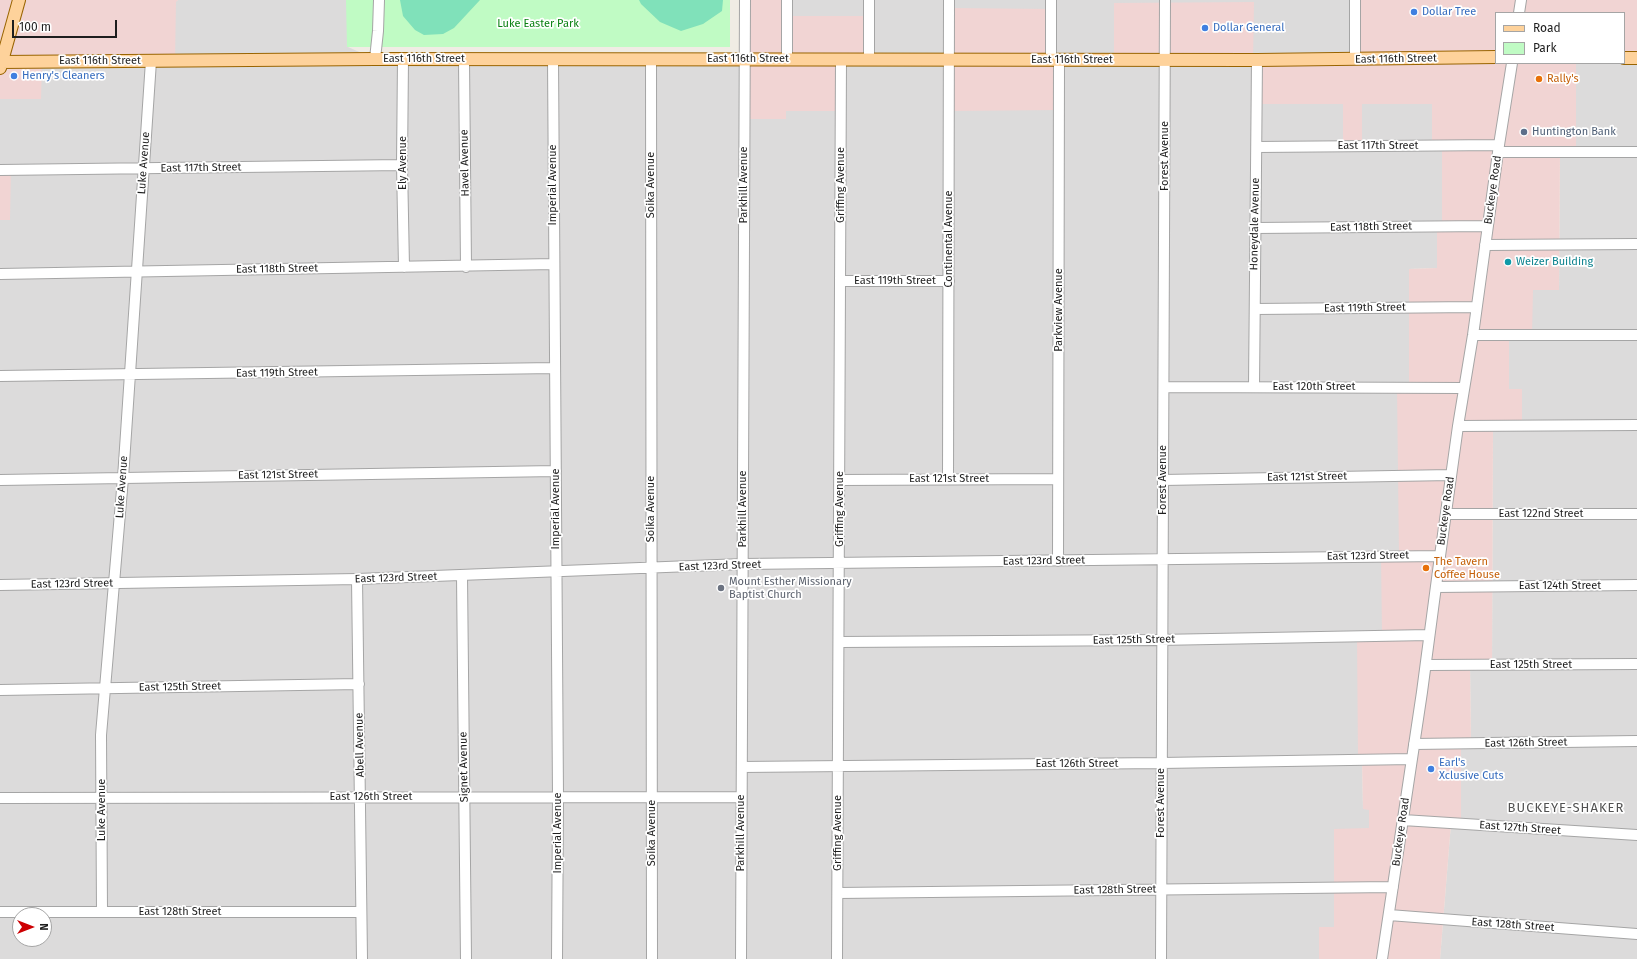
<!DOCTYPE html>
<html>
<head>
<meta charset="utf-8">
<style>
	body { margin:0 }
	#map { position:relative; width:1637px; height:959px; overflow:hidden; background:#f0ece4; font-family:"Fira Sans",sans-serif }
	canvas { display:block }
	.legend { position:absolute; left:1495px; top:12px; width:130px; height:52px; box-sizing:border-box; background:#fff; border:1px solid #a5a5a5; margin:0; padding:5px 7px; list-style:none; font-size:12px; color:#1e1e1e }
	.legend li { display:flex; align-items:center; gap:8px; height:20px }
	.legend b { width:20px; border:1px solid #a5a5a5 }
	.north { position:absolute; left:12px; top:907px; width:40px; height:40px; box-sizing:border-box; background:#fff; border:1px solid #a5a5a5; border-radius:50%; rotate:90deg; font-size:11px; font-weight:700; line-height:16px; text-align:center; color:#1e1e1e }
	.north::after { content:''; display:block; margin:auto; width:14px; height:18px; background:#cd0003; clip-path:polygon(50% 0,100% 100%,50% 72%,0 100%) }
	.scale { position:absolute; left:12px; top:20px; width:105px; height:18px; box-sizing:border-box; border:2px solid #1e1e1e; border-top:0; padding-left:5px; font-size:12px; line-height:14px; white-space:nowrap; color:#1e1e1e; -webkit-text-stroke:3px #fff; paint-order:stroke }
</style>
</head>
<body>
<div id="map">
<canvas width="1637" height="959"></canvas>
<ul class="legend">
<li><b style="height:5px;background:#fed29b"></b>Road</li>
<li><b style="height:11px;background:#c0fbc4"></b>Park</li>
</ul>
<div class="north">N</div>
<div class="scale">100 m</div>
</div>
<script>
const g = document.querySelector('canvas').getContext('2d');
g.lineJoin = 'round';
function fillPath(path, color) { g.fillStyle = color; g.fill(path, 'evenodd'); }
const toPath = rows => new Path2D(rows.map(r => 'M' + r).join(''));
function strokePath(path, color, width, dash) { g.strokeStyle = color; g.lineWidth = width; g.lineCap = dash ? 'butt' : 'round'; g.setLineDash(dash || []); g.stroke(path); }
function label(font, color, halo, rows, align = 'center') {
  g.font = font + ' "Fira Sans",sans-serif'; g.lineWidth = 3.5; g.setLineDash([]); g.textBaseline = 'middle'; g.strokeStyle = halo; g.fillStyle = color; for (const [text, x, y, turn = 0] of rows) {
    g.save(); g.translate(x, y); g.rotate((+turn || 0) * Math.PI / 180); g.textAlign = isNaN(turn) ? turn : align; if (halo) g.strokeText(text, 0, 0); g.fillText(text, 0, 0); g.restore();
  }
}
fillPath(toPath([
	[178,0,347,0,348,47,375,59,745,59,786,119,786,111,841,111,787,16,787,0,1355,0,1355,59,1257,104,1343,104,1362,146,1362,104,1432,104,1432,146,1442,146,1442,226,1437,227,1437,268,1409,269,1409,387,1399,556,1382,635,1362,760,1363,809,1369,809,1369,829,1334,830,1334,927,1319,927,1319,959,0,959,0,220,10,219,0,167,0,99,41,99,41,67],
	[20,915,44,915,44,939,20,939],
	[1637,58,1637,959,1440,959,1451,823,1461,823,1461,744,1471,743,1470,665,1492,665,1493,426,1509,389,1509,335,1532,335,1532,290,1559,289,1560,152,1576,152,1576,63,1624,63]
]), '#dcdbdb');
fillPath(toPath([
	[0,0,178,0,176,2,175,61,42,62,41,99,0,99],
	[745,0,787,0,787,16,869,16,869,59,842,59,841,111,786,111,786,119,745,119],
	[1355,0,1637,0,1637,58,1624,58,1624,13,1496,13,1496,63,1576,63,1576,152,1560,152,1559,290,1533,290,1532,335,1509,335,1509,389,1522,389,1522,426,1493,426,1492,665,1470,665,1471,743,1461,744,1461,824,1451,823,1440,959,1319,959,1319,927,1334,927,1334,829,1369,828,1369,810,1363,809,1362,760,1358,760,1357,636,1382,635,1381,556,1399,556,1397,387,1409,387,1409,269,1437,268,1437,226,1442,226,1442,146,1432,146,1432,104,1362,104,1362,146,1343,147,1343,104,1257,104,1257,60,1355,59],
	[1254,2,1253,60,1114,60,1114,3],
	[949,8,1051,9,1051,60,1059,60,1059,110,949,111],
	[0,167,11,167,10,220,0,220]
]), '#f1d4d3');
fillPath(toPath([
	[346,0,730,0,730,47,347,47]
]), '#c0fbc4');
fillPath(toPath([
	[400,0,480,0,454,28,443,34,424,35,415,30,403,16],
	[639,0,723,0,722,11,703,24,681,31,660,22,641,4]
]), '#80e1ba');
const minor = toPath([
	[787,0,787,59],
	[1355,0,1355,59],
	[1519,13,1521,0],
	[375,59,378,31,379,0],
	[403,59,402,165,404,267],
	[553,59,558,797,557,959],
	[869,59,869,0],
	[464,60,466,267],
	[651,60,652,959],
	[1051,60,1051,0],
	[1257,147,1499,145],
	[1498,152,1637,152],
	[0,170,402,165],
	[1255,228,1488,226],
	[1485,245,1637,244],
	[0,274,554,264],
	[840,281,949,281],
	[1255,309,1476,307],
	[1473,335,1637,335],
	[0,376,554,368],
	[1164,387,1464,388],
	[1254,387,1257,60],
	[1458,426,1637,425],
	[948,479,949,0],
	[0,480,556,471],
	[840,480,1058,479],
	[1163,480,1451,475],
	[1446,514,1637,514],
	[1058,561,1059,60],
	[462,576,466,959],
	[357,579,362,959],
	[0,585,357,579,743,564,1440,556],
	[1436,587,1637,585],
	[840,642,1157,640,1429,635],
	[1426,665,1637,664],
	[0,690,359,684],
	[1414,744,1637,741],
	[742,767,1161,763,1412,759],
	[0,798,741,797],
	[1403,820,1637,835],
	[838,893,1393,887],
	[0,912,361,912],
	[102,912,101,735,123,478,151,61],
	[1389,915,1637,934],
	[741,959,745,0],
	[837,959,841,59],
	[1161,959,1165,0],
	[1382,959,1422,692,1440,556,1458,426,1473,335,1499,145,1512,63]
]);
const major = toPath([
	[1624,58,1637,58],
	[0,62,375,59,1257,60,1496,57],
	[0,68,19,0]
]);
strokePath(minor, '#a5a5a5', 12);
strokePath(major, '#996400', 14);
strokePath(minor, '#fff', 10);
strokePath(major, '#fed29b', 12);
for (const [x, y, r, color] of [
	[1414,12,4,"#3f7fe0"],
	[1205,28,4,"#3f7fe0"],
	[14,76,4,"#3f7fe0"],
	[1539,79,4,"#e8710a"],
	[1524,132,4,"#5c6f8a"],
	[1508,262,4,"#0f9aa8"],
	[1426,568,4,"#e8710a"],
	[721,588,4,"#6b7280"],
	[1431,769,4,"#3f7fe0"]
]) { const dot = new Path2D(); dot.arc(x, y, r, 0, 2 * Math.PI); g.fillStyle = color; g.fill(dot); strokePath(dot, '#fff', 1.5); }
label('11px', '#366cbe', '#fff', [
	["Dollar Tree",1422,12],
	["Dollar General",1213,28],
	["Henry's Cleaners",22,76],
	["Earl's",1439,763],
	["Xclusive Cuts",1439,776]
], 'left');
label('11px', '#098011', '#fff', [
	["Luke Easter Park",538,24]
]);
label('11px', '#1e1e1e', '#fff', [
	["East 116th Street",424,59],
	["East 116th Street",748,59],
	["East 116th Street",1396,59,-1],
	["East 116th Street",1072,60],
	["East 116th Street",100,61],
	["East 117th Street",1378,146],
	["Forest Avenue",1165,156,-90],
	["Luke Avenue",144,163,-86],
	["Ely Avenue",403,163,-90],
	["Havel Avenue",465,163,-91],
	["East 117th Street",201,168,-1],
	["Imperial Avenue",553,185,-90],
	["Soika Avenue",651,185,-90],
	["Parkhill Avenue",744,185,-90],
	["Griffing Avenue",841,185,-90],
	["Buckeye Road",1493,190,-82],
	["Honeydale Avenue",1255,224,-89],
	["East 118th Street",1371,227,-1],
	["Continental Avenue",949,239,-90],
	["East 118th Street",277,269,-1],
	["East 119th Street",895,281],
	["East 119th Street",1365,308,-1],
	["Parkview Avenue",1059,310,-90],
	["East 119th Street",277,373,-1],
	["East 120th Street",1314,387],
	["East 121st Street",278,475,-1],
	["East 121st Street",1307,477,-1],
	["East 121st Street",949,479],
	["Forest Avenue",1163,480,-90],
	["Luke Avenue",122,487,-86],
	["Imperial Avenue",556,509,-90],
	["Soika Avenue",651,509,-90],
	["Parkhill Avenue",743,509,-90],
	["Griffing Avenue",840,509,-90],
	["Buckeye Road",1446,511,-82],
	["East 122nd Street",1541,514],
	["East 123rd Street",1368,556,-1],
	["East 123rd Street",1044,561,-1],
	["East 123rd Street",720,566,-2],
	["East 123rd Street",396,578,-2],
	["East 123rd Street",72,584,-1],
	["East 124th Street",1560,586],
	["East 125th Street",1134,640,-1],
	["East 125th Street",1531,665],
	["East 125th Street",180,687,-1],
	["East 126th Street",1526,743,-1],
	["Abell Avenue",360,745,-91],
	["East 126th Street",1077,764],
	["Signet Avenue",464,767,-91],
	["East 126th Street",371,797],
	["Forest Avenue",1161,803,-90],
	["Luke Avenue",102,810,-90],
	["East 127th Street",1520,828,4],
	["Buckeye Road",1401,832,-82],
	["Imperial Avenue",558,833,-90],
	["Soika Avenue",652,833,-90],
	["Parkhill Avenue",741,833,-90],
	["Griffing Avenue",838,833,-90],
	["East 128th Street",1115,890,-1],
	["East 128th Street",180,912],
	["East 128th Street",1513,925,4]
]);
label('11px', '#c56008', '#fff', [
	["Rally's",1547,79],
	["The Tavern",1434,562],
	["Coffee House",1434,575]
], 'left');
label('11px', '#4e5e75', '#fff', [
	["Huntington Bank",1532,132]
], 'left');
label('11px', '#0d838f', '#fff', [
	["Weizer Building",1516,262]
], 'left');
label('11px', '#5b616d', '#fff', [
	["Mount Esther Missionary",729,582],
	["Baptist Church",729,595]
], 'left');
g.letterSpacing = '1px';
label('13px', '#515151', '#fff', [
	["BUCKEYE-SHAKER",1566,808]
]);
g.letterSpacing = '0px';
</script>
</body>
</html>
